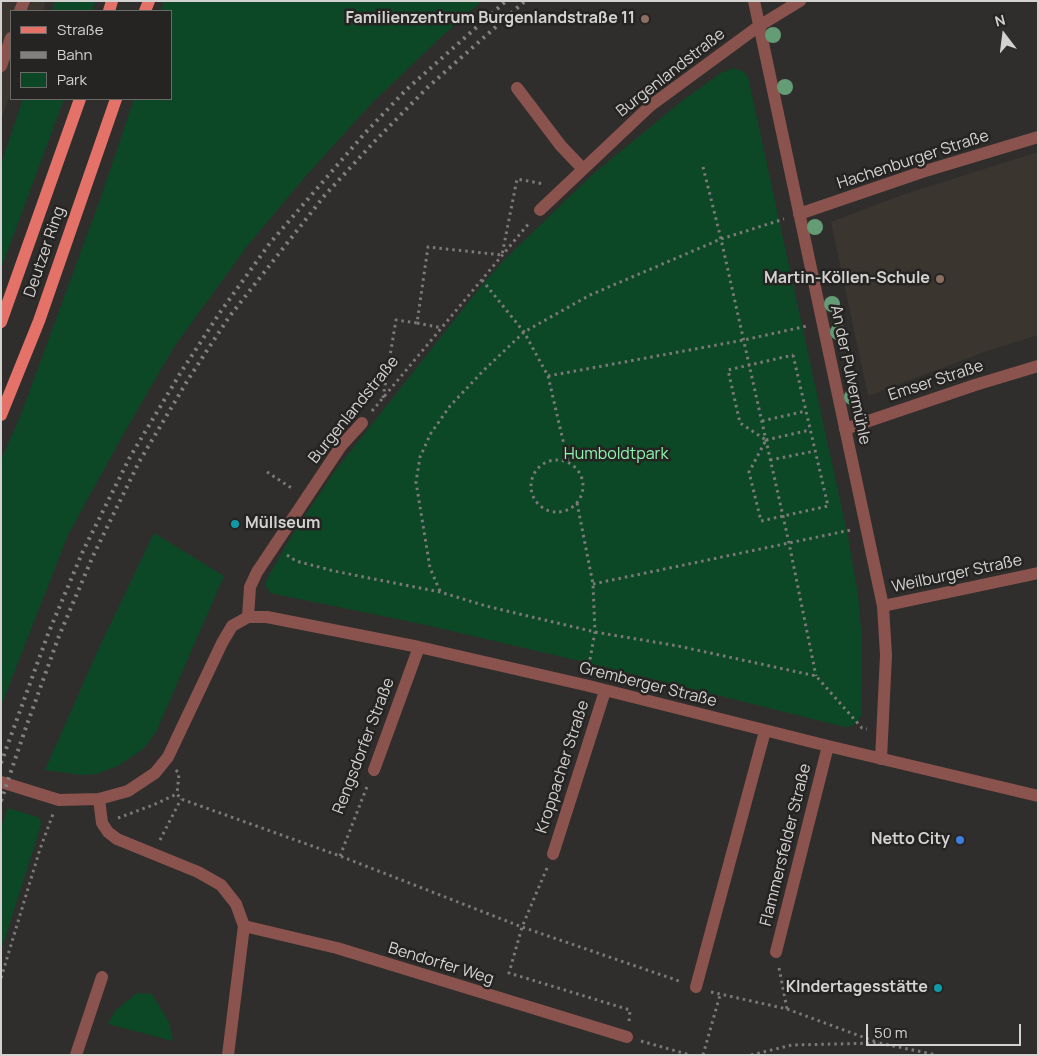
<!DOCTYPE html>
<html>
<head>
<meta charset="utf-8">
<style>
	body { margin:0 }
	#map { position:relative; width:1039px; height:1056px; overflow:hidden; background:#2f2e2c; font-family:Manrope,sans-serif }
	canvas { display:block }
	.frame { position:absolute; inset:0; border:2px solid #d3d2d1; pointer-events:none }
	.legend { position:absolute; left:10px; top:10px; width:162px; height:90px; box-sizing:border-box; background:#252422; border:1px solid #6b6a68; margin:0; padding:6px 9px; list-style:none; font-size:15px; color:#d3d2d1 }
	.legend li { display:flex; align-items:center; gap:10px; height:25px }
	.legend b { width:25px; border:1px solid #6b6a68 }
	.north { position:absolute; left:979px; top:10px; width:50px; height:50px; -webkit-text-stroke:4px #252422; paint-order:stroke; rotate:345deg; font-size:14px; font-weight:700; line-height:20px; text-align:center; color:#d3d2d1 }
	.north::after { content:''; display:block; margin:auto; width:18px; height:22px; background:#d3d2d1; clip-path:polygon(50% 0,100% 100%,50% 72%,0 100%) }
	.scale { position:absolute; left:866px; top:1024px; width:155px; height:22px; box-sizing:border-box; border:2px solid #d3d2d1; border-top:0; padding-left:6px; font-size:15px; line-height:18px; white-space:nowrap; color:#d3d2d1; -webkit-text-stroke:4px #252422; paint-order:stroke }
</style>
</head>
<body>
<div id="map">
<canvas width="1039" height="1056"></canvas>
<div class="frame"></div>
<ul class="legend">
<li><b style="height:6px;background:#e47268"></b>Straße</li>
<li><b style="height:6px;background:#81807f"></b>Bahn</li>
<li><b style="height:14px;background:#0c4826"></b>Park</li>
</ul>
<div class="north">N</div>
<div class="scale">50 m</div>
</div>
<script>
const g = document.querySelector('canvas').getContext('2d');
g.lineJoin = 'round';
function fillPath(path, color) { g.fillStyle = color; g.fill(path, 'evenodd'); }
const toPath = rows => new Path2D(rows.map(r => 'M' + r).join(''));
function strokePath(path, color, width, dash) { g.strokeStyle = color; g.lineWidth = width; g.lineCap = dash ? 'butt' : 'round'; g.setLineDash(dash || []); g.stroke(path); }
function label(font, color, halo, rows, align = 'center') {
  g.font = font + ' Manrope,sans-serif'; g.lineWidth = 5; g.setLineDash([]); g.textBaseline = 'middle'; g.strokeStyle = halo; g.fillStyle = color; for (const [text, x, y, turn = 0] of rows) {
    g.save(); g.translate(x, y); g.rotate((+turn || 0) * Math.PI / 180); g.textAlign = isNaN(turn) ? turn : align; if (halo) g.strokeText(text, 0, 0); g.fillText(text, 0, 0); g.restore();
  }
}
fillPath(toPath([
	[1,1,46,1,43,11,11,11,11,93,1,119],
	[1038,152,1038,335,987,351,868,396,831,222,902,195]
]), '#3b352f');
fillPath(toPath([
	[55,1,95,1,93,11,52,11],
	[164,1,482,1,440,38,372,103,305,177,248,245,174,347,123,435,68,535,1,706,1,460,20,417,101,197,134,99,171,99,171,11,161,11],
	[734,68,744,72,748,77,848,537,858,595,862,640,861,716,858,721,852,726,845,727,584,662,426,625,270,593,265,584,268,577,291,537,335,471,478,290,504,260,592,175,682,101,721,73],
	[23,99,64,99,1,269,1,164],
	[154,533,224,576,156,732,143,749,118,766,96,774,82,775,45,770,98,650],
	[8,808,40,818,41,825,1,951,1,828],
	[137,993,152,994,169,1022,173,1041,108,1024,115,1011]
]), '#0c4826');
strokePath(toPath([
	[703,167,721,239,789,543,816,676],
	[482,280,524,332,548,376,568,462],
	[417,323,442,328],
	[793,355,828,506,761,521,749,472,766,440,740,423,728,370,793,355],
	[548,376,744,340,807,326],
	[383,398,396,320,417,323,428,247,502,255,517,179,544,184],
	[372,411,530,222],
	[762,421,806,411],
	[766,440,810,430],
	[770,460,815,451],
	'531 486a26 26 0 1 1 52 0a26 26 0 1 1-52 0Z',
	[267,472,293,489],
	[577,503,593,584,595,632,588,670],
	[287,555,296,561,334,571,440,592,486,606,595,632,678,646,816,676,862,728,867,729],
	[593,584,851,530],
	[440,591,430,568,416,482,420,457,431,433,450,406,482,372,524,332,590,295,721,239,784,219],
	[176,770,179,774,177,794,181,799,340,856,522,927,682,982],
	[118,818,153,805,177,794],
	[160,840,181,799],
	[340,856,368,784],
	[547,868,522,927,509,973,630,1010,629,1022],
	[779,968,787,1009],
	[1,978,40,849,53,814],
	[711,992,787,1009,879,1043],
	[641,1041,690,1055],
	[703,1055,720,995],
	[751,1055,792,1045,879,1043,937,1055]
]), '#7b7a78', 3, [2.5, 4]);
strokePath(toPath([
	[754,1,883,606,886,655,881,759],
	[20,11,24,1],
	[1,66,11,38],
	[517,88,561,146,583,169],
	[540,210,650,106,759,26,800,1],
	[799,214,922,172,1038,137],
	[845,429,975,385,1038,366],
	[883,606,1038,573],
	[248,617,250,587,257,572,341,446,362,423],
	[374,770,419,647],
	[1,782,59,800,99,799,128,791,155,773,168,757,222,643,232,626,248,617,267,617,419,647,585,685,828,746,1038,796],
	[99,799,102,823,108,832,117,839,198,872,221,885,236,904,244,926,228,1055],
	[553,854,605,691],
	[244,926,337,948,627,1037],
	[776,952,828,746],
	[696,987,765,731],
	[76,1055,102,977]
]), '#8b534d', 12);
strokePath(toPath([
	[109,11,112,1],
	[145,11,149,1],
	[1,322,80,99],
	[1,415,39,321,116,99]
]), '#e47268', 12);
strokePath(toPath([
	[1,763,48,634,83,551,130,457,181,372,221,311,270,243,365,133,406,90,506,1],
	[1,801,25,730,59,636,93,556,139,462,189,378,229,317,325,195,375,141,428,87,525,1]
]), '#81807f', 4, [2.5, 5]);
g.fillStyle = '#639c75';
for (const [x, y] of [
	[773,35],
	[785,87],
	[815,227],
	[832,304],
	[838,332],
	[852,397]
]) { g.beginPath(); g.arc(x, y, 8, 0, 2 * Math.PI); g.fill(); }
for (const [x, y, r, color] of [
	[645,19,5,"#8d6e63"],
	[940,279,5,"#8d6e63"],
	[235,524,5,"#0f9aa8"],
	[960,840,5,"#3f7fe0"],
	[938,988,5,"#0f9aa8"]
]) { const dot = new Path2D(); dot.arc(x, y, r, 0, 2 * Math.PI); g.fillStyle = color; g.fill(dot); strokePath(dot, '#252422', 2); }
label('bold 16px', '#d3d2d1', '#252422', [
	["Familienzentrum Burgenlandstraße 11",635,19],
	["Martin-Köllen-Schule",930,279],
	["Müllseum",245,524,"left"],
	["Netto City",950,840],
	["KIndertagesstätte",928,988]
], 'right');
label('16px', '#d3d2d1', '#252422', [
	["Burgenlandstraße",671,73,-38],
	["Hachenburger Straße",913,160,-18],
	["Deutzer Ring",45,252,-71],
	["An der Pulvermühle",850,375,78],
	["Emser Straße",936,381,-18],
	["Burgenlandstraße",354,410,-51],
	["Weilburger Straße",957,574,-12],
	["Gremberger Straße",648,685,14],
	["Rengsdorfer Straße",364,746,-69],
	["Kroppacher Straße",563,767,-72],
	["Flammersfelder Straße",786,845,-76],
	["Bendorfer Weg",441,964,17]
]);
label('16px', '#8df6b0', '#252422', [
	["Humboldtpark",616,455]
]);
</script>
</body>
</html>
